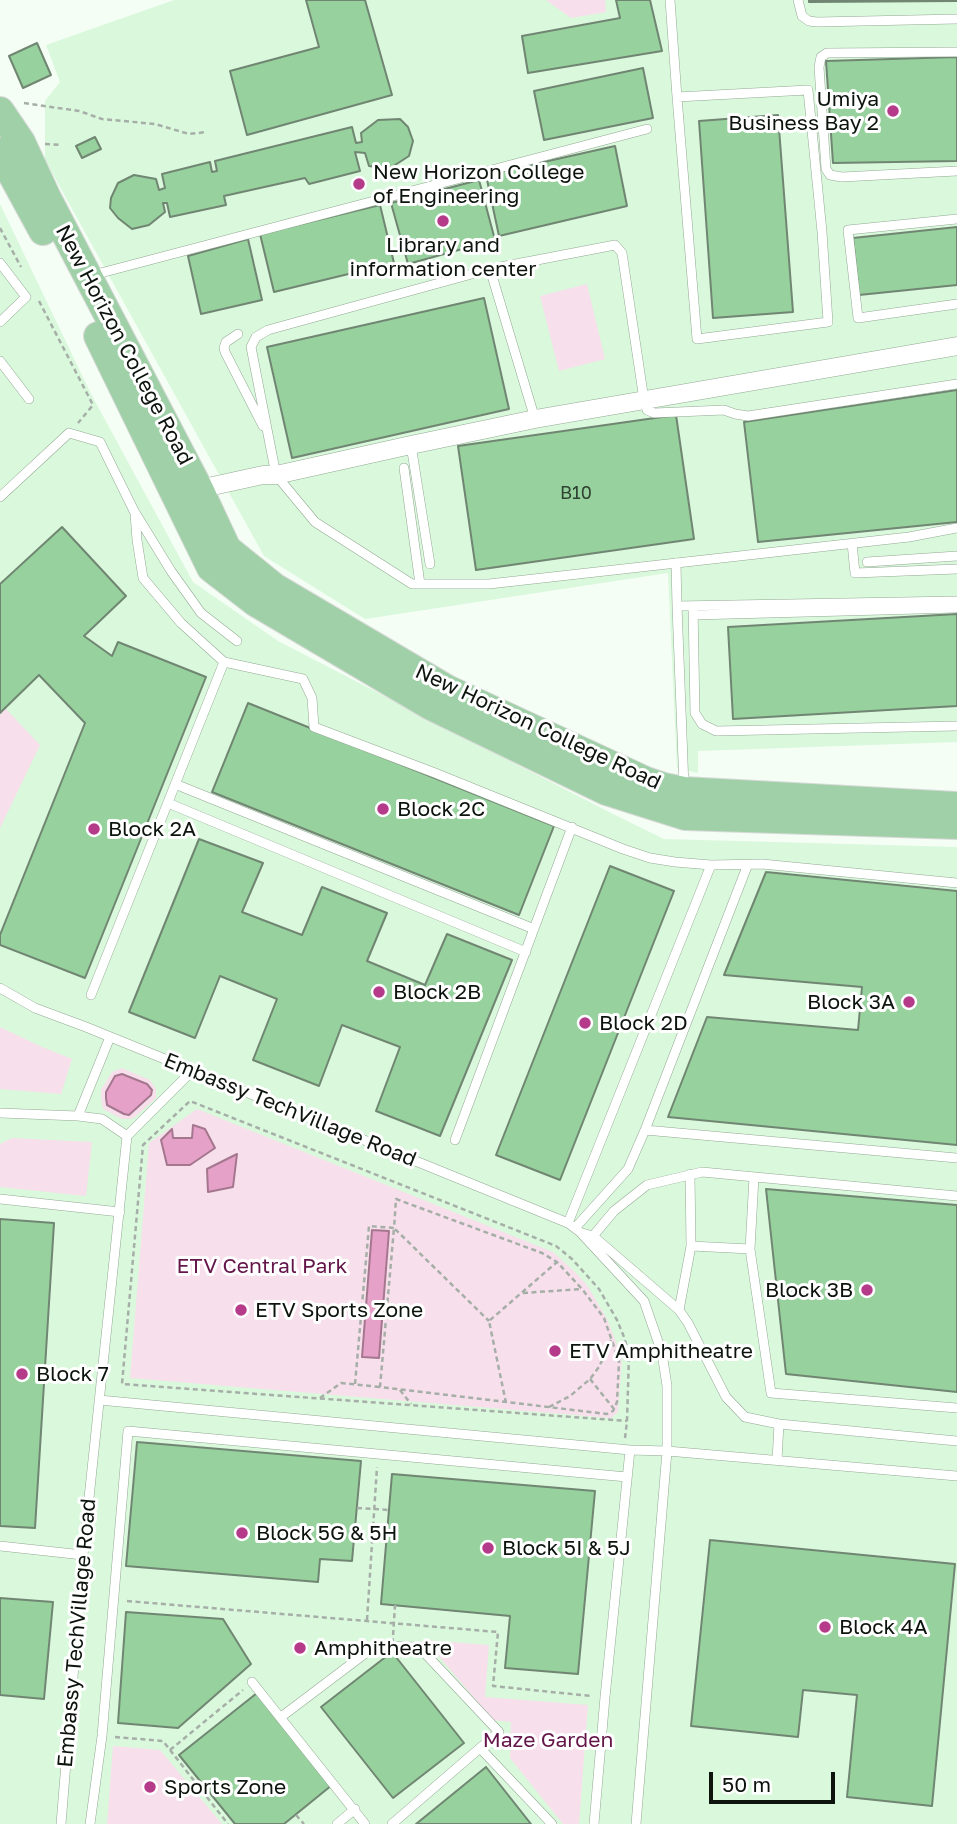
<!DOCTYPE html>
<html>
<head>
<meta charset="utf-8">
<style>
	body { margin:0 }
	#map { position:relative; width:957px; height:1824px; overflow:hidden; background:#f4fef5; font-family:"Golos Text",sans-serif }
	canvas { display:block }
	.scale { position:absolute; left:709px; top:1772px; width:126px; height:32px; box-sizing:border-box; border:4px solid #0c140d; border-top:0; padding-left:9px; font-size:21px; line-height:24px; white-space:nowrap; color:#0c140d; -webkit-text-stroke:5px #fff; paint-order:stroke }
</style>
</head>
<body>
<div id="map">
<canvas width="957" height="1824"></canvas>
<div class="scale">50 m</div>
</div>
<script>
const g = document.querySelector('canvas').getContext('2d');
g.lineJoin = 'round';
function fillPath(path, color) { g.fillStyle = color; g.fill(path, 'evenodd'); }
const toPath = rows => new Path2D(rows.map(r => 'M' + r).join(''));
function strokePath(path, color, width, dash) { g.strokeStyle = color; g.lineWidth = width; g.lineCap = dash ? 'butt' : 'round'; g.setLineDash(dash || []); g.stroke(path); }
function label(font, color, halo, rows, align = 'center') {
  g.font = font + ' "Golos Text",sans-serif'; g.lineWidth = 6; g.setLineDash([]); g.textBaseline = 'middle'; g.strokeStyle = halo; g.fillStyle = color; for (const [text, x, y, turn = 0] of rows) {
    g.save(); g.translate(x, y); g.rotate((+turn || 0) * Math.PI / 180); g.textAlign = isNaN(turn) ? turn : align; if (halo) g.strokeText(text, 0, 0); g.fillText(text, 0, 0); g.restore();
  }
}
fillPath(toPath([
	[174,0,957,0,957,742,698,751,698,773,677,768,668,573,365,619,264,556,45,160,45,101,60,82,46,45],
	[0,204,90,392,193,582,278,641,613,814,664,839,957,847,957,1824,0,1824]
]), '#daf8dc');
fillPath(toPath([
	[546,0,605,0,606,12,571,18],
	[587,284,605,359,559,371,540,296],
	[5,708,40,745,0,828,0,713],
	[0,1027,42,1047,72,1059,61,1094,0,1089],
	[122,1068,150,1080,156,1089,156,1098,135,1117,130,1119,122,1119,103,1109,101,1099,101,1090,112,1072],
	[197,1109,553,1252,574,1271,587,1285,607,1319,622,1357,618,1412,611,1418,130,1378,149,1143],
	[12,1138,92,1142,86,1196,0,1187,0,1144],
	[425,1640,489,1645,485,1697,588,1705,579,1824,563,1824,510,1758,511,1722,493,1720],
	[113,1746,160,1750,222,1824,107,1824]
]), '#f8dfec');
const water = toPath([
	[122,1074,147,1084,152,1090,151,1095,129,1115,124,1114,107,1105,106,1098,106,1092,115,1076,122,1074],
	[193,1125,205,1129,215,1148,190,1165,167,1165,161,1140,172,1129,173,1138,192,1138,193,1125],
	[237,1154,233,1187,208,1192,207,1169,237,1154],
	[372,1230,389,1231,379,1358,362,1357,372,1230]
]);
fillPath(water, '#e5a1c7');
strokePath(water, '#a4778f', 2);
const building = toPath([
	[306,0,365,0,392,95,247,135,230,71,319,47,306,0],
	[616,0,650,0,662,51,528,73,522,36,620,18,616,0],
	[809,0,957,0,957,1,809,2,809,0],
	[37,43,51,75,23,88,9,56,37,43],
	[957,57,957,161,833,163,826,61,957,57],
	[643,68,653,118,544,140,534,91,643,68],
	[778,115,793,312,713,318,699,121,778,115],
	[400,119,408,127,413,141,409,156,392,167,382,168,369,166,365,153,355,152,360,171,309,184,305,178,224,196,226,205,170,217,167,203,163,203,165,212,149,225,132,229,118,218,110,208,111,198,118,183,134,175,156,179,159,190,165,188,162,174,210,162,212,172,217,171,215,161,352,127,356,143,362,142,361,133,378,120,400,119],
	[95,137,101,149,82,158,76,146,95,137],
	[615,146,627,206,499,236,486,175,615,146],
	[479,180,495,240,408,264,391,203,479,180],
	[380,205,394,263,274,292,260,234,380,205],
	[957,227,957,285,859,295,853,238,957,227],
	[248,239,262,300,201,314,188,256,248,239],
	[484,298,509,409,292,458,267,347,484,298],
	[957,390,957,522,758,542,744,422,957,390],
	[676,415,694,539,476,570,458,446,676,415],
	[62,527,126,596,84,636,112,656,118,642,206,677,85,978,0,945,0,935,85,723,39,675,0,713,0,584,62,527],
	[957,614,957,706,733,719,728,627,957,614],
	[248,703,554,826,519,915,212,792,248,703],
	[199,839,263,863,242,912,302,935,322,887,387,913,367,961,425,985,447,934,512,960,440,1136,376,1111,400,1047,342,1025,319,1086,253,1060,277,999,220,976,195,1038,129,1012,199,839],
	[610,866,674,891,560,1180,496,1155,610,866],
	[766,872,957,891,957,1145,668,1117,707,1017,858,1030,862,987,724,975,766,872],
	[766,1189,957,1205,957,1392,786,1374,766,1189],
	[0,1219,54,1223,35,1528,0,1526,0,1219],
	[137,1442,361,1461,352,1561,320,1559,318,1582,126,1566,137,1442],
	[392,1474,595,1491,578,1674,505,1668,510,1616,381,1604,392,1474],
	[710,1540,955,1564,932,1806,847,1797,857,1695,803,1690,798,1737,691,1726,710,1540],
	[0,1598,53,1602,44,1699,0,1695,0,1598],
	[126,1612,223,1619,251,1664,178,1728,118,1723,126,1612],
	[392,1652,464,1743,393,1798,321,1707,392,1652],
	[257,1693,332,1785,284,1824,235,1824,179,1755,257,1693],
	[486,1767,531,1824,416,1824,486,1767]
]);
fillPath(building, '#97d19d');
strokePath(building, '#708672', 2);
const service = toPath([
	[670,0,677,97,697,339,828,322,822,232,808,90,677,97],
	[798,0,802,16,809,21,817,22,957,19],
	[957,52,827,53,821,57,819,67,826,169,830,175,842,177,957,171],
	[957,219,848,230,858,318,957,304],
	[0,263,26,297,0,322],
	[490,269,535,419],
	[93,275,647,129],
	[238,334,226,342,224,348,225,352,263,426],
	[0,361,29,399],
	[957,384,748,416,735,414,724,410,654,413,647,410,644,400,622,253,615,245,490,269,268,330,256,337,251,347,276,475,315,522,412,584,489,584,909,537,957,528],
	[411,445,430,564],
	[404,468,420,584],
	[0,497,69,433,100,442,135,513,137,540,143,578,181,623,224,662,303,679,312,698,314,727,435,773,623,849,650,858,675,862,711,865,762,864,957,883],
	[136,514,171,571,201,613,237,641],
	[852,543,855,573,957,569],
	[867,562,957,556],
	[676,563,677,606],
	[693,606,695,713,702,724,716,731,957,726],
	[694,615,957,608],
	[175,784,534,929],
	[684,787,677,606,957,601],
	[168,803,526,952],
	[0,988,35,1008,86,1027,568,1223,580,1232,644,1301,662,1353,667,1386,667,1451,636,1824],
	[91,995,224,662],
	[0,1113,78,1116,102,1119,127,1136,83,1555,61,1824],
	[78,1116,110,1037],
	[645,1130,748,864],
	[127,1136,192,1071],
	[455,1140,572,827],
	[690,1174,691,1246],
	[754,1177,750,1249,771,1393,957,1408],
	[0,1199,120,1212],
	[568,1223,711,865],
	[575,1228,628,1169,645,1130,957,1158],
	[582,1233,593,1236,679,1310,688,1323,726,1397,745,1417,779,1424,957,1441],
	[593,1236,614,1211,647,1185,702,1172,957,1196],
	[679,1310,691,1246,750,1249],
	[99,1400,630,1450,667,1451,957,1476],
	[777,1460,779,1424],
	[0,1546,83,1555],
	[252,1682,365,1824],
	[281,1717,375,1646,419,1647,499,1732,480,1748,552,1824],
	[90,1824,102,1736,128,1431,627,1477],
	[337,1824,355,1809],
	[392,1824,480,1748],
	[594,1824,605,1697,630,1450]
]);
const minor = toPath([
	[199,489,263,475,276,475,411,445,535,419,957,346]
]);
const primary = toPath([
	[0,111,21,142,47,198,199,489,227,549,274,587,447,689,646,781,664,787,684,791,957,806],
	[0,152,43,231],
	[98,336,211,568,255,602,431,706,606,791,685,816,957,825]
]);
strokePath(service, '#93a994', 10);
strokePath(minor, '#93a994', 19);
strokePath(primary, '#d8d9d8', 30);
strokePath(toPath([
	[24,103,79,111,102,119,155,124,189,134,207,132],
	[45,144,61,145],
	[0,228,21,267],
	[39,301,93,405,78,423],
	[523,1293,582,1289],
	[590,1379,614,1409],
	[355,1384,369,1226,394,1228,396,1199,542,1253,557,1262,582,1289,604,1318,619,1361,617,1402,613,1411,607,1414,380,1387,394,1228,489,1321],
	[400,1390,411,1404],
	[320,1398,341,1383,380,1387],
	[506,1403,489,1321,557,1262],
	[549,1407,570,1396,590,1379,599,1367,611,1340],
	[625,1438,627,1421,629,1354,624,1337,617,1320,599,1289,572,1259,556,1246,190,1101,143,1145,122,1384,627,1421],
	[127,1601,498,1632,493,1686,591,1696],
	[367,1620,377,1467],
	[115,1737,163,1741,228,1824],
	[170,1750,243,1690],
	[296,1815,304,1824]
]), '#a6afa7', 2.5, [5, 3.5]);
strokePath(service, '#fff', 9);
strokePath(minor, '#fff', 18);
strokePath(primary, '#a0d0a7', 28);
strokePath(toPath([
	[357,1508,389,1510],
	[392,1652,395,1605]
]), '#a6afa7', 2.5, [5, 3.5]);
for (const [x, y, r, color] of [
	[893,111,7,"#b63a8a"],
	[359,184,7,"#b63a8a"],
	[443,221,7,"#b63a8a"],
	[383,809,7,"#b63a8a"],
	[94,829,7,"#b63a8a"],
	[379,992,7,"#b63a8a"],
	[909,1002,7,"#b63a8a"],
	[585,1023,7,"#b63a8a"],
	[867,1290,7,"#b63a8a"],
	[241,1310,7,"#b63a8a"],
	[555,1351,7,"#b63a8a"],
	[22,1374,7,"#b63a8a"],
	[242,1533,7,"#b63a8a"],
	[488,1548,7,"#b63a8a"],
	[825,1627,7,"#b63a8a"],
	[300,1648,7,"#b63a8a"],
	[150,1787,7,"#b63a8a"]
]) { const dot = new Path2D(); dot.arc(x, y, r, 0, 2 * Math.PI); g.fillStyle = color; g.fill(dot); strokePath(dot, '#fff', 2.5); }
label('18px', '#2f4331', null, [
	["B10",576,493]
]);
label('21px', '#0c140d', '#fff', [
	["Umiya",879,99,"right"],
	["Business Bay 2",879,123,"right"],
	["New Horizon College",373,172],
	["of Engineering",373,196],
	["Library and",443,245,"center"],
	["information center",443,269,"center"],
	["Block 2C",397,809],
	["Block 2A",108,829],
	["Block 2B",393,992],
	["Block 3A",895,1002,"right"],
	["Block 2D",599,1023],
	["Block 3B",853,1290,"right"],
	["ETV Sports Zone",255,1310],
	["ETV Amphitheatre",569,1351],
	["Block 7",36,1374],
	["Block 5G & 5H",256,1533],
	["Block 5I & 5J",502,1548],
	["Block 4A",839,1627],
	["Amphitheatre",314,1648],
	["Sports Zone",164,1787]
], 'left');
label('21px', '#0c140d', '#fff', [
	["New Horizon College Road",124,345,62],
	["New Horizon College Road",538,727,25],
	["Embassy TechVillage Road",290,1110,22],
	["Embassy TechVillage Road",77,1633,-85]
]);
label('21px', '#641549', '#fff', [
	["ETV Central Park",262,1266],
	["Maze Garden",548,1740]
]);
</script>
</body>
</html>
